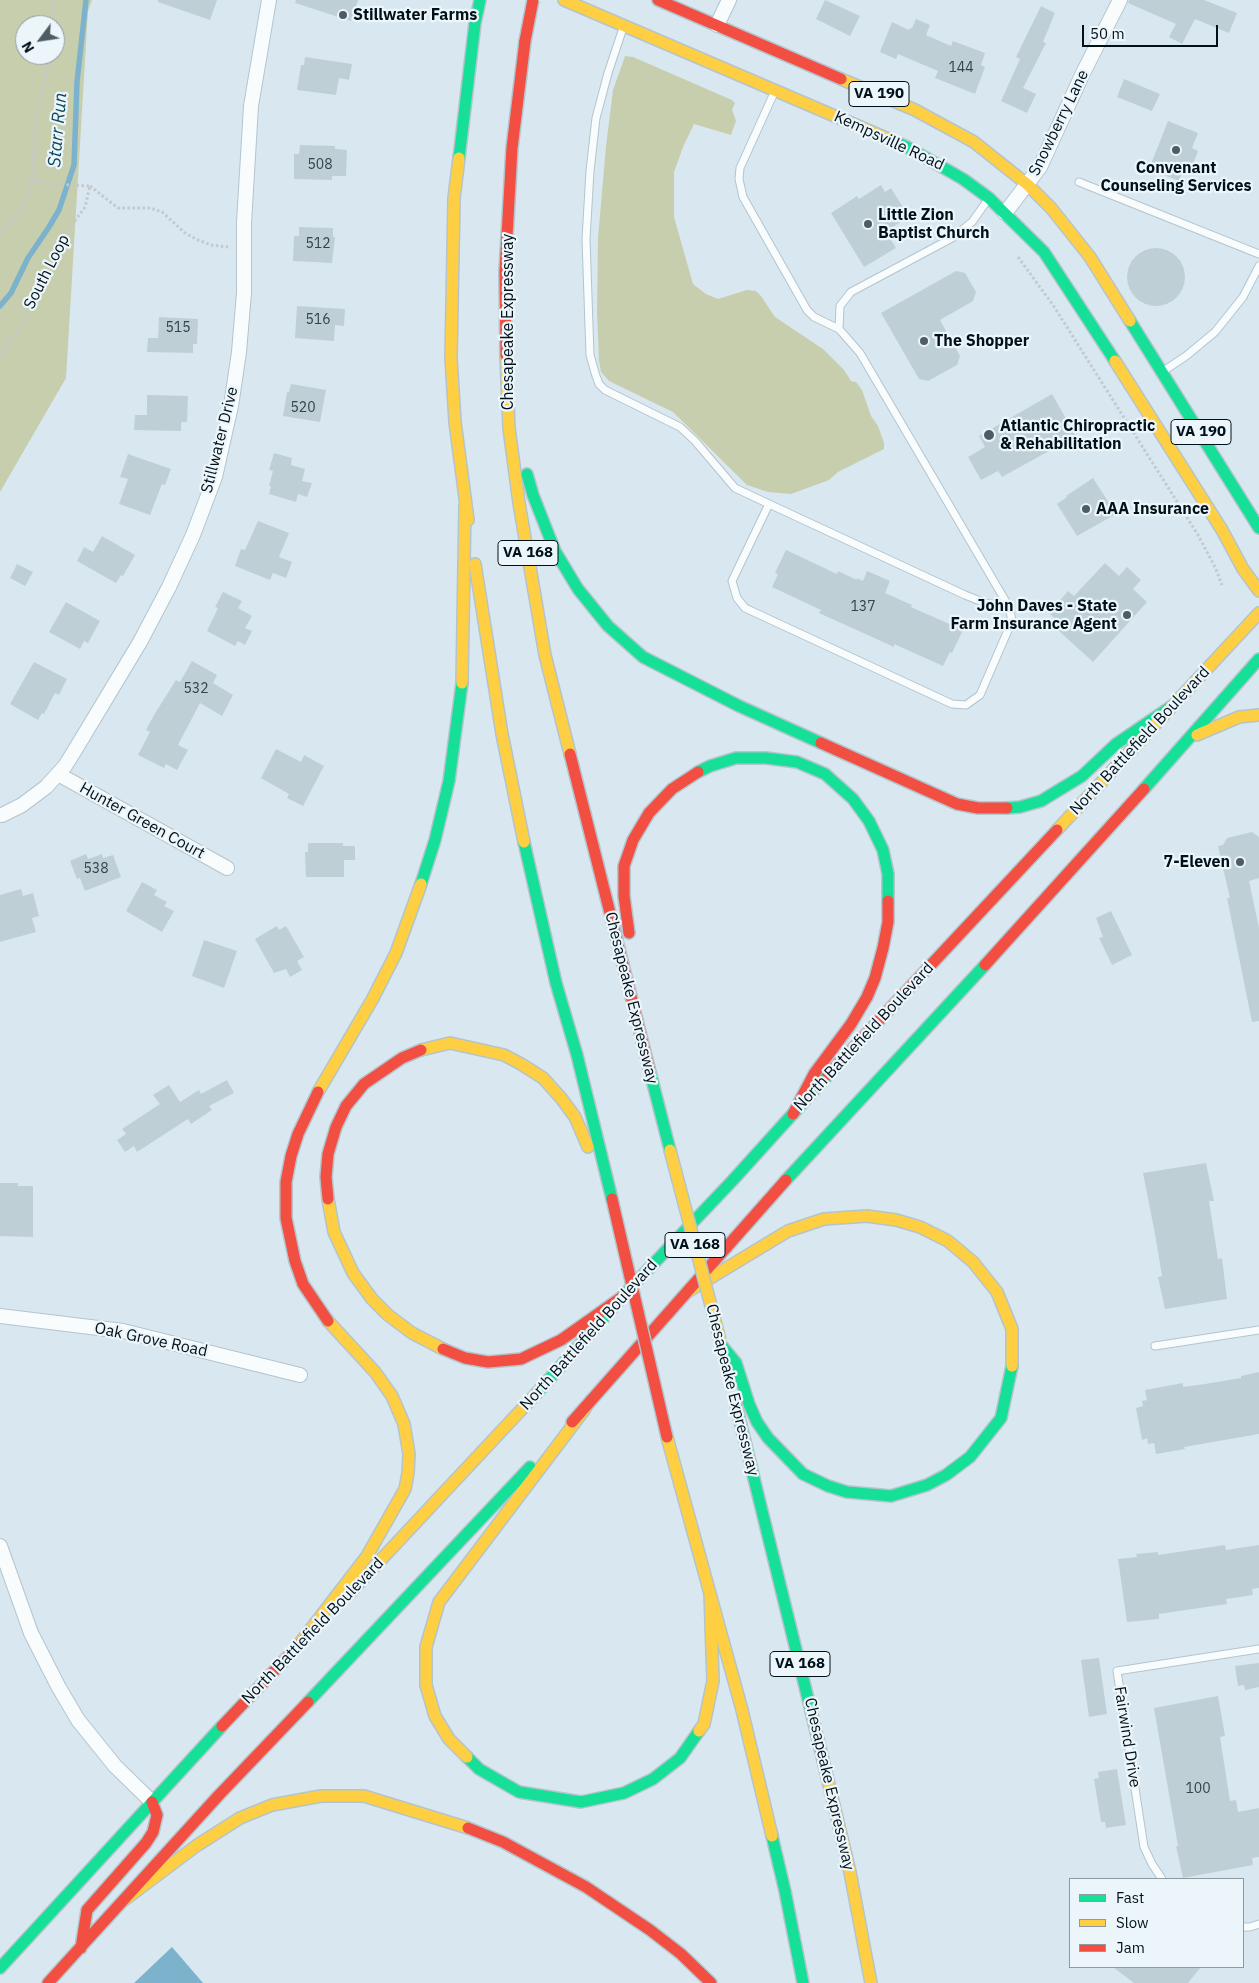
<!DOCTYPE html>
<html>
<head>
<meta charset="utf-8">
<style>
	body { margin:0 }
	#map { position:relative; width:1259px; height:1983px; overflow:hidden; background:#d9e8f0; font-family:"IBM Plex Sans",sans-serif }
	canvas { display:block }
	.legend { position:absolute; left:1069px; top:1878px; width:175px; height:90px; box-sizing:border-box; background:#ecf5fa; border:1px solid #8e9aa0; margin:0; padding:6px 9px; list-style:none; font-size:15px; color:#01111a }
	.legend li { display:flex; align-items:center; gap:10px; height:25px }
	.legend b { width:25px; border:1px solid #8e9aa0 }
	.north { position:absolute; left:15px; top:15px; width:50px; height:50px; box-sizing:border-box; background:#ecf5fa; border:1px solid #8e9aa0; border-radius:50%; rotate:239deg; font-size:14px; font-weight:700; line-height:20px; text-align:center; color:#01111a }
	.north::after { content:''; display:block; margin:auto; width:18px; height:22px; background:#4d5c65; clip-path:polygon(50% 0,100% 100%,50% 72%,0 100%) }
	.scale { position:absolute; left:1082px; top:25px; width:136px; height:22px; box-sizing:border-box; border:2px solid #01111a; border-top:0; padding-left:6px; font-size:15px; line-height:18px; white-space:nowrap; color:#01111a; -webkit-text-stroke:4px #ecf5fa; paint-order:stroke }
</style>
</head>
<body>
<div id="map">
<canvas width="1259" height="1983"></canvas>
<ul class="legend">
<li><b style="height:6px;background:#16e098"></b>Fast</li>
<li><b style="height:6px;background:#ffcf43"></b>Slow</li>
<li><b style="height:6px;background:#f24e42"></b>Jam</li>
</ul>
<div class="north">N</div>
<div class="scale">50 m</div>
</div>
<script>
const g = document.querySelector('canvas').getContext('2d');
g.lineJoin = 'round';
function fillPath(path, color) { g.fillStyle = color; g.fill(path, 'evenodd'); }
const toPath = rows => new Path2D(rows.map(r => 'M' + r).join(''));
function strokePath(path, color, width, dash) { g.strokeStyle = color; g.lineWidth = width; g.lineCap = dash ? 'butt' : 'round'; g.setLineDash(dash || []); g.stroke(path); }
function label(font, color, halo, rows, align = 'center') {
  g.font = font + ' "IBM Plex Sans",sans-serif'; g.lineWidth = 4.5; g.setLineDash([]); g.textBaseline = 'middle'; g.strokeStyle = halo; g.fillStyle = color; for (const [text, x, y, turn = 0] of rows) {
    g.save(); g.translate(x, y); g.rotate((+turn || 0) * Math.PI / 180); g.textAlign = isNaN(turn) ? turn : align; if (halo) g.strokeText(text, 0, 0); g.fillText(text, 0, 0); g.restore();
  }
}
fillPath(toPath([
	[0,0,92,0,88,11,66,378,0,492],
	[25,25,55,25,55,55,25,55],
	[625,56,633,57,732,100,735,103,732,110,736,121,731,135,694,124,683,147,674,172,674,217,693,284,706,294,718,299,747,290,756,291,761,296,775,317,823,349,844,370,851,381,856,382,862,390,871,416,878,426,884,443,884,449,838,472,829,480,791,494,768,492,747,485,673,412,609,381,601,372,599,361,597,312,598,238,606,146,613,90]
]), '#c6ceae');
fillPath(toPath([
	[172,1947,203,1983,134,1983]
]), '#7cb2cc');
strokePath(toPath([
	[0,306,11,293,28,258,49,227,59,210,74,165,77,82,86,0]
]), '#7cb2cc', 5.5);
fillPath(toPath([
	[158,0,217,0,210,20,158,2],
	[296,0,358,0,351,21,295,3],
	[825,0,860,16,850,36,816,19],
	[1129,0,1204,0,1237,13,1229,33,1195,19,1182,44,1169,37,1176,24,1128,3],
	[1041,6,1055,13,1043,42,1046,43,1023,88,1036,94,1027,113,1001,101,1020,59,1016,57],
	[916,19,930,25,926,35,951,46,953,41,985,53,981,65,985,67,975,94,935,78,938,71,898,54,896,59,880,52,892,22,909,30,910,28,912,28],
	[305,57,352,64,349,80,339,78,336,95,297,90,301,65,304,65],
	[1124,79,1160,94,1152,111,1117,97],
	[1168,121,1198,133,1192,148,1198,151,1192,167,1185,165,1179,181,1149,169],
	[300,145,335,146,335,149,347,150,346,176,332,176,332,180,294,179,294,154,299,154],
	[881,185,885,192,891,188,909,217,886,231,896,248,864,267,831,213,857,196,859,199],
	[299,227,333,228,333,237,335,237,332,263,293,261,294,236,299,236],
	'1127 277a29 29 0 1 1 58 0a29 29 0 1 1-58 0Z',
	[956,271,965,273,976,292,973,301,940,320,960,356,957,365,928,381,919,379,881,313],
	[297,306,345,309,344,326,335,325,334,341,295,338],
	[159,317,198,319,197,344,193,344,193,353,147,352,148,338,158,338],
	[291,384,326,390,320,422,283,416,287,392,289,392],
	[1052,394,1076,436,1002,477,998,471,981,480,968,457,985,447,979,436],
	[147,395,188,396,187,422,181,422,181,431,134,430,135,415,147,415],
	[274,453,292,458,291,465,305,469,302,481,312,483,307,497,298,494,296,502,269,494,271,486,269,486,273,471,269,470],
	[128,454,171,469,165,485,162,484,150,515,119,504,128,479,120,477],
	[1093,478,1116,514,1077,536,1057,504,1067,497,1066,496],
	[258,521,289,533,279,557,292,562,286,578,273,573,270,580,235,566,241,549,245,550],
	[102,536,135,555,123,576,121,575,116,583,77,561,84,547,93,552],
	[786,550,837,574,838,571,857,580,857,578,863,581,867,571,890,581,885,593,912,605,911,607,963,630,952,653,950,652,943,666,894,644,894,647,819,613,821,610,772,587,778,574,775,573],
	[1105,563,1119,576,1127,567,1141,580,1133,589,1147,602,1093,662,1059,631,1063,626,1049,613,1068,591,1074,596],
	[17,564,33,572,25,586,10,578],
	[223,592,242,601,238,608,252,616,245,628,252,631,245,645,238,641,235,646,207,631,218,608,215,607],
	[66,602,100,621,88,643,84,641,80,649,49,632],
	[192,661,217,675,213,683,233,695,222,716,200,703,178,745,188,750,177,770,166,764,164,768,138,755,150,732,146,730,154,715,176,680,180,682],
	[34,662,67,679,59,695,55,693,44,714,42,713,38,720,10,704],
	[276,749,301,762,304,755,324,766,303,806,287,798,289,794,261,778],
	[1252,832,1259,837,1259,878,1249,881,1259,928,1259,1021,1252,1022,1227,898,1230,898,1218,846,1223,845,1227,838],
	[308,843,343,843,343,846,355,846,355,860,344,860,344,877,306,877,305,852,308,852],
	[86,854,88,859,102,854,103,858,113,855,121,877,85,891,80,878,77,879,70,861],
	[142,882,157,890,154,895,167,902,164,906,174,911,162,932,126,911],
	[21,889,23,896,33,893,39,916,32,918,36,932,0,942,0,895],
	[1111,911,1132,955,1112,965,1099,938,1103,937,1096,918],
	[277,926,279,930,286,926,304,957,297,961,302,970,290,977,286,969,274,973,255,939],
	[204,940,237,951,224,988,192,976],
	[227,1080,234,1093,209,1106,212,1110,191,1124,188,1119,137,1152,134,1146,125,1152,117,1140,126,1134,122,1129,160,1104,153,1095,169,1085,180,1102,199,1090,201,1094],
	[1206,1163,1214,1201,1209,1201,1218,1259,1222,1258,1227,1299,1165,1309,1158,1277,1162,1276,1155,1234,1143,1173],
	[0,1183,18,1183,18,1186,33,1186,33,1237,0,1236],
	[1259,1372,1259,1434,1184,1447,1185,1449,1156,1454,1154,1443,1148,1444,1147,1438,1142,1440,1136,1408,1143,1406,1142,1401,1147,1400,1145,1390,1183,1383,1183,1387,1205,1384,1241,1378,1241,1376],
	[1225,1545,1226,1550,1259,1545,1259,1588,1252,1589,1253,1595,1226,1599,1227,1604,1159,1614,1159,1619,1127,1622,1118,1559,1137,1557,1136,1554,1158,1552,1158,1555],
	[1099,1658,1107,1714,1089,1717,1081,1660],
	[1259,1663,1259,1687,1245,1690,1244,1685,1238,1686,1235,1666],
	[1218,1696,1225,1736,1220,1737,1230,1801,1236,1800,1238,1812,1259,1808,1259,1857,1252,1858,1253,1865,1183,1878,1176,1846,1178,1846,1154,1708],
	[1117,1769,1126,1825,1106,1828,1105,1822,1101,1822,1094,1779,1099,1778,1098,1772],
	[1113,1967,1201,1967,1188,1983,1134,1983]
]), '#bed0d6');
const lane = toPath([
	[623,28,608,73,596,118,590,171,586,239,590,355,596,376,599,384,605,390,680,427,695,441,735,488,769,504],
	[774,93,740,168,739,179,743,197,807,310,814,317,839,329,860,353,1009,607,1012,621,980,695,966,705,952,704,745,608,737,598,732,581,769,504,965,595,985,603,1009,607],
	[1079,182,1259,254],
	[839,329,840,306,851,292,952,238,972,222,987,201],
	[1165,370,1186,356,1215,332,1243,297,1259,266],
	[1155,1346,1259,1330],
	[1162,1879,1152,1864,1144,1847,1117,1671,1259,1649],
	[1243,1927,1250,1927,1259,1924]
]);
const street = toPath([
	[717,25,729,0],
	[1005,213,1040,167,1083,73,1120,0],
	[58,774,227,868],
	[2,815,22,805,46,787,65,766,75,750,140,642,169,587,193,535,215,477,231,406,239,352,244,293,244,223,251,106,269,0],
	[0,1316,123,1331,300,1375],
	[0,1546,31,1633,58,1686,78,1720,115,1766,152,1802]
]);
const fast = toPath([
	[893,141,907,147,963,179,989,198,1044,252,1115,361],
	[459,158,475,23,480,0],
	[1130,321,1259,528],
	[527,474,533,495,555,551,578,589,608,626,643,657,739,706,821,743],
	[698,772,710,766,736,758,766,758,797,762,825,774,853,799,869,821,883,850,888,874,888,901],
	[1144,789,1259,659],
	[1007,808,1020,807,1041,801,1082,776,1116,744,1172,706],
	[524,842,556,983,577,1055,612,1199],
	[421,884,435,840,449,781,462,683],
	[649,1068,670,1150],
	[786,1180,985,965],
	[722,1346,736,1363,749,1404,757,1422,768,1438,803,1474,828,1486,847,1492,891,1496,927,1485,946,1475,970,1457,1001,1418,1012,1366],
	[536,1394,622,1297,733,1180,828,1075],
	[735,1401,823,1760],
	[308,1702,530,1467],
	[467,1757,479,1769,519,1792,581,1802,624,1793,653,1779,680,1758,699,1731],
	[772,1836,785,1891,803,1983],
	[0,1968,222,1726]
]);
const slow = toPath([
	[564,0,893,141],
	[841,79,915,110,974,142,1028,185,1051,208,1090,257,1130,321],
	[459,158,454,198,451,358,455,422,468,520],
	[506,356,509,428,519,503,545,655,570,754],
	[1115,361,1222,530,1243,569,1259,591],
	[475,564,502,734,524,842],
	[462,683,465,505],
	[1197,735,1239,717,1259,715],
	[1057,830,1259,613],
	[421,1050,450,1043,504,1055,521,1064,543,1078,561,1098,575,1117,588,1147],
	[318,1092,372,1000,396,953,421,884],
	[328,1199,334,1232,353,1273,372,1299,388,1315,412,1333,443,1349],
	[687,1292,788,1231,824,1219,867,1216,896,1220,920,1227,948,1241,973,1262,997,1292,1012,1329,1012,1366],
	[667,1437,742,1710,772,1836],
	[348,1595,536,1394],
	[300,1643,367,1556,405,1489,408,1473,409,1454,404,1424,392,1396,375,1372,328,1321],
	[699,1731,704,1724,713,1681,710,1593],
	[467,1757,449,1739,435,1716,426,1685,426,1647,439,1602,585,1409],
	[823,1760,850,1872,871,1983],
	[123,1901,196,1846,240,1818,272,1805,321,1796,364,1796,468,1828]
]);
const jam = toPath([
	[658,0,841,79],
	[506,356,505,271,512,148,525,41],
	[821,743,957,804,978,808,1007,808],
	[570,754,649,1068],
	[629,933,624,896,624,866,633,840,649,813,672,789,698,772],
	[985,965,1144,789],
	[828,1075,1057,830],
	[318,1092,298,1134,291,1156,286,1182,286,1218,295,1261,303,1284,328,1321],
	[793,1114,814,1074,851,1024,867,997,875,978,883,948,888,922,888,901],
	[328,1199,326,1177,328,1154,336,1127,346,1106,364,1084,402,1058,421,1050],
	[443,1349,465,1358,488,1362,521,1359,561,1340,622,1297],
	[572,1422,786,1180],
	[222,1726,313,1630],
	[468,1828,503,1842,586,1887,650,1930,681,1954,711,1983],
	[81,1948,87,1910,146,1843,153,1832,157,1815,152,1802],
	[48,1983,219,1795,308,1702]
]);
strokePath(lane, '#b4c4cc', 9);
strokePath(street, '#b4c4cc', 16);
strokePath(fast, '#b4c4cc', 14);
strokePath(slow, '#b4c4cc', 14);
strokePath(jam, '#b4c4cc', 14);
strokePath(toPath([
	[53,25,53,0],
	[32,180,49,184,90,186],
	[90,186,118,208,150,208,162,212,185,233,198,240,211,245,228,247],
	[0,235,22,209,32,180,36,118,50,55],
	[1018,257,1053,305,1198,535,1215,567,1222,585],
	[0,356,23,323,34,292,61,240,85,207,90,186]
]), '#c3c9cc', 3, [2.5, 2.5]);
strokePath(lane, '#f9fcfd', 7);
strokePath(street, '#f9fcfd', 14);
strokePath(fast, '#16e098', 11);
strokePath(slow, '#ffcf43', 11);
strokePath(jam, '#f24e42', 11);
const slowBridge = toPath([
	[670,1150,720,1340]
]);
const jamBridge = toPath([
	[525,41,533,0],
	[612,1199,667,1437]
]);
strokePath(slowBridge, '#b4c4cc', 14, []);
strokePath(jamBridge, '#b4c4cc', 14, []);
strokePath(slowBridge, '#ffcf43', 11);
strokePath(jamBridge, '#f24e42', 11);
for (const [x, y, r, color] of [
	[343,15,5,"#4d5c65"],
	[1176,150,5,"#4d5c65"],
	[868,224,5,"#4d5c65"],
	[924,341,5,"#4d5c65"],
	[989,435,6,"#4d5c65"],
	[1086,509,5,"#4d5c65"],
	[1127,615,5,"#4d5c65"],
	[1240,862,5,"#4d5c65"]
]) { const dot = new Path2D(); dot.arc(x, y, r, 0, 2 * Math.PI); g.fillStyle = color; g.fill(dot); strokePath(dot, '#ecf5fa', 2); }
label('14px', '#32434b', null, [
	["144",961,68],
	["508",320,165],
	["512",318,244],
	["516",318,320],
	["515",178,328],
	["520",303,408],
	["137",863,607],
	["532",196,689],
	["538",96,869],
	["100",1198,1789]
]);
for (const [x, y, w] of [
	[879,94,60],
	[1201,432,60],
	[528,553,60],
	[695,1245,60],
	[800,1664,60]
]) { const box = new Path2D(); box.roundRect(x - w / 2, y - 12.5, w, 25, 4); g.fillStyle = '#ecf5fa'; g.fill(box); strokePath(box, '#01111a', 1); }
label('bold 15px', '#01111a', null, [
	["VA 190",879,94],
	["VA 190",1201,432],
	["VA 168",528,553],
	["VA 168",695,1245],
	["VA 168",800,1664]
]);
label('bold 16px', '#01111a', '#ecf5fa', [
	["Stillwater Farms",353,15],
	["Convenant",1176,168,"center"],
	["Counseling Services",1176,186,"center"],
	["Little Zion",878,215],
	["Baptist Church",878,233],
	["The Shopper",934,341],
	["Atlantic Chiropractic",1000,426],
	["& Rehabilitation",1000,444],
	["AAA Insurance",1096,509],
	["John Daves - State",1117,606,"right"],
	["Farm Insurance Agent",1117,624,"right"],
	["7-Eleven",1230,862,"right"]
], 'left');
label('16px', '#01111a', '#ecf5fa', [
	["Snowberry Lane",1059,123,-64],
	["Kempsville Road",889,141,25],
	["South Loop",47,272,-63],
	["Chesapeake Expressway",508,322,-90],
	["Stillwater Drive",220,440,-76],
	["North Battlefield Boulevard",1140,741,-47],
	["Hunter Green Court",142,821,29],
	["Chesapeake Expressway",631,998,76],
	["North Battlefield Boulevard",864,1037,-47],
	["North Battlefield Boulevard",589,1335,-48],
	["Oak Grove Road",151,1340,12],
	["Chesapeake Expressway",732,1390,76],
	["North Battlefield Boulevard",313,1631,-46],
	["Fairwind Drive",1127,1737,81],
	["Chesapeake Expressway",829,1784,77]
]);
label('italic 18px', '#0c4960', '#ecf5fa', [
	["Starr Run",58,130,-85]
]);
</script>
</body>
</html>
